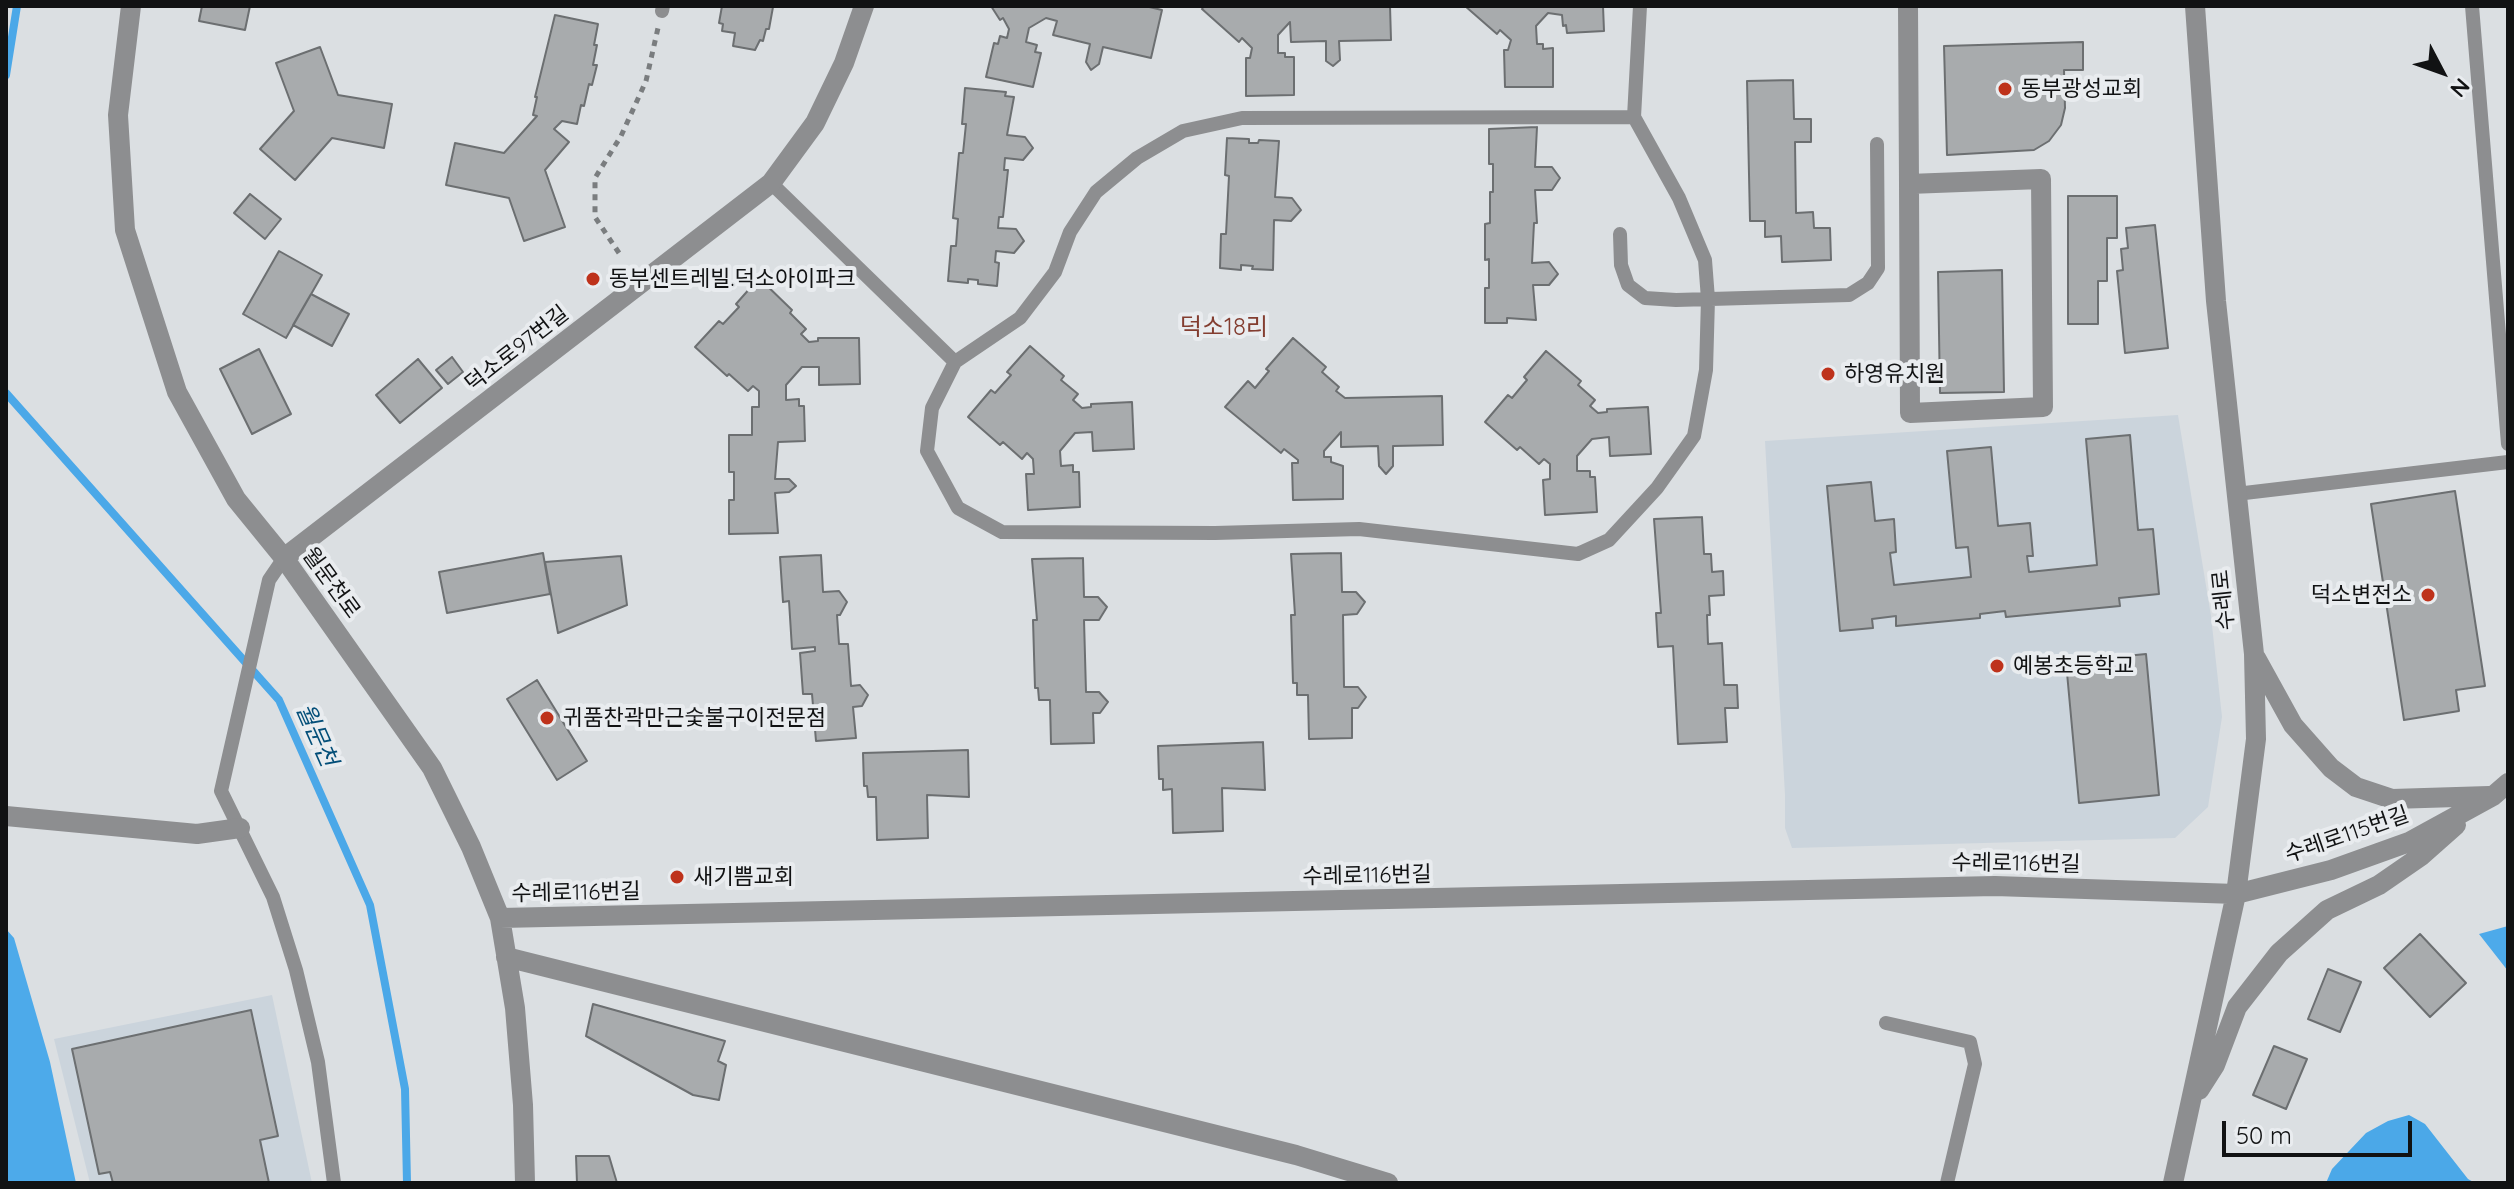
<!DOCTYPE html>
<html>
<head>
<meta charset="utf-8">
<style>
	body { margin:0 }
	#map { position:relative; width:2514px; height:1189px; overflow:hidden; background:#dbdfe2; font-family:Quicksand,sans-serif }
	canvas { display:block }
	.frame { position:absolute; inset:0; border:8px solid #111213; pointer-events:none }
	.north { position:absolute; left:2402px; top:32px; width:80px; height:80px; -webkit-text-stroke:6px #e9ecef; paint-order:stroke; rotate:131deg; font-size:22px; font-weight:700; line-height:32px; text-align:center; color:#111213 }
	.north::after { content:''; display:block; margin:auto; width:28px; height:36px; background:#111213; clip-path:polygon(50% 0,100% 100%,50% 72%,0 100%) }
	.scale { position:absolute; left:2222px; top:1121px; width:190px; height:36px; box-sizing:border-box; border:4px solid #111213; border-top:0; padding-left:10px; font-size:24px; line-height:28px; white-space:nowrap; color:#111213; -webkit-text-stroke:6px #e9ecef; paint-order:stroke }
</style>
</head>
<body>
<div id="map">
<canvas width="2514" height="1189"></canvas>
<div class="frame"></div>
<div class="north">N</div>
<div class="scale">50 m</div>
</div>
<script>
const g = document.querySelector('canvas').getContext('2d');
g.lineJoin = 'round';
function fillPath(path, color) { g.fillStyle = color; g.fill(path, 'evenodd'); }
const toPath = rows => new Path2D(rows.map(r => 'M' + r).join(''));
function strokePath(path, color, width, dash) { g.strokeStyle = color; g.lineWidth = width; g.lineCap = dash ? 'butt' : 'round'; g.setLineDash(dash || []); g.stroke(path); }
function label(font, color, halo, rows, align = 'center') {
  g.font = font + ' Quicksand,"Noto Sans KR",sans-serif'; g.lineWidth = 8; g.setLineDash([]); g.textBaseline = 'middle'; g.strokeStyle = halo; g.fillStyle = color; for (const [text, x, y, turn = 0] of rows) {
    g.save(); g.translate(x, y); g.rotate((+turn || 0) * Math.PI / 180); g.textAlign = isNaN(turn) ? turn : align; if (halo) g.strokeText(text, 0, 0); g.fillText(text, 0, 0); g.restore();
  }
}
fillPath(toPath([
	[2178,415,2211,616,2222,717,2208,807,2175,838,1792,848,1785,828,1785,795,1765,441],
	[272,995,312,1183,90,1183,54,1039]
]), '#cbd4dc');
fillPath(toPath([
	[2508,926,2508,971,2479,934],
	[6,929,14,938,50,1062,76,1183,6,1183]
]), '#4daaea');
fillPath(toPath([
	[2409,1115,2425,1124,2468,1179,2475,1183,2326,1183,2332,1169,2366,1133,2388,1121]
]), '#4ba8e8');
strokePath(toPath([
	[6,75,17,6],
	[6,393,279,700,370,905,405,1089,407,1183]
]), '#4ba8e8', 8);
const building = toPath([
	[202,6,250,6,245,30,199,21,202,6],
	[722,6,773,7,769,29,766,29,763,41,760,40,755,50,733,46,735,33,722,31,723,24,719,23,722,6],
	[991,6,1145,6,1162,10,1151,58,1103,47,1099,64,1091,70,1086,62,1090,44,1053,35,1057,21,1046,18,1029,28,1026,42,1037,45,1035,52,1041,53,1033,87,986,77,994,43,998,44,1000,36,1007,38,1009,29,1003,18,1000,20,991,6],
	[1204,6,1390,6,1391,40,1339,41,1340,60,1333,66,1326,61,1326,41,1291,42,1290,22,1278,35,1278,53,1285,53,1285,57,1294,57,1294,95,1246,96,1246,58,1250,58,1252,48,1242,38,1239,42,1202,9,1204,6],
	[1465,6,1603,6,1604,31,1567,33,1566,25,1563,26,1562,15,1548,13,1536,26,1537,44,1543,44,1543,49,1553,48,1553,87,1505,87,1504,50,1508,50,1511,40,1500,30,1497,34,1465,6],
	[555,15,598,24,594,45,597,45,593,65,597,65,592,85,589,84,584,106,581,105,577,124,562,121,554,129,569,142,545,170,565,227,524,241,509,198,446,185,455,143,504,153,537,116,533,115,537,97,535,97,555,15],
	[2083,42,2083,70,2064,70,2065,108,2061,125,2049,141,2034,150,1947,155,1944,46,2083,42],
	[320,47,338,95,392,104,384,148,332,138,295,180,260,149,294,111,276,63,320,47],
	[1793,80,1794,119,1811,119,1811,142,1795,142,1796,213,1813,212,1814,228,1830,228,1831,260,1782,262,1781,236,1765,237,1765,221,1750,221,1747,81,1793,80],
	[965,88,1006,92,1005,96,1014,97,1007,135,1025,137,1033,148,1023,160,1005,158,1004,170,1008,170,1003,217,999,217,998,228,1016,229,1024,241,1014,253,996,251,995,262,999,263,997,286,978,284,978,280,968,279,968,283,948,281,951,246,956,246,958,219,953,218,959,153,963,153,966,124,962,124,965,88],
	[1537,127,1535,167,1552,167,1560,178,1552,190,1535,190,1537,223,1534,223,1532,263,1549,262,1558,274,1549,285,1533,285,1536,320,1507,318,1507,323,1485,323,1485,288,1489,288,1489,259,1485,260,1485,224,1490,223,1490,192,1493,192,1493,164,1489,164,1489,129,1537,127],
	[1227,138,1249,139,1249,143,1258,143,1259,140,1279,141,1275,197,1292,198,1301,210,1291,221,1274,220,1273,270,1252,269,1253,266,1241,265,1241,270,1220,268,1221,234,1226,234,1229,176,1225,175,1227,138],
	[250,194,281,219,265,239,234,213,250,194],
	[2068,196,2117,196,2117,238,2107,238,2107,281,2098,281,2098,324,2068,324,2068,196],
	[2155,225,2168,348,2125,353,2117,271,2123,270,2121,249,2128,248,2126,228,2155,225],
	[279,251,322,275,286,338,243,314,279,251],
	[2002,270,2004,392,1940,393,1938,272,2002,270],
	[759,278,792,310,790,313,806,329,801,334,809,342,818,341,818,338,859,338,860,384,819,385,819,367,802,367,786,385,786,400,799,399,799,406,804,406,805,441,778,442,775,479,789,479,796,486,789,492,775,493,778,533,729,534,729,500,734,500,734,472,729,472,729,435,752,435,752,407,759,407,759,391,753,386,748,391,729,374,727,376,695,347,719,321,723,324,739,307,736,304,759,278],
	[311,294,349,314,332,346,293,325,311,294],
	[1293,338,1326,367,1322,372,1339,387,1336,391,1345,398,1442,396,1443,445,1393,446,1393,466,1386,474,1379,466,1378,446,1341,447,1341,432,1324,451,1324,457,1331,457,1331,462,1343,466,1343,499,1293,500,1292,463,1298,463,1298,460,1284,449,1281,453,1225,407,1248,381,1255,388,1269,371,1266,369,1293,338],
	[1030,346,1064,376,1061,380,1078,394,1073,400,1082,408,1091,407,1091,404,1132,402,1134,449,1093,451,1092,432,1075,433,1060,451,1061,466,1073,465,1073,472,1079,472,1080,507,1028,510,1026,474,1034,474,1033,459,1027,453,1022,459,1003,442,1000,445,968,417,991,390,995,393,1011,375,1007,372,1030,346],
	[259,349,291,414,252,434,220,369,259,349],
	[1546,351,1581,381,1578,385,1595,400,1590,406,1598,413,1607,412,1607,409,1648,407,1651,454,1610,456,1609,437,1592,439,1577,456,1577,471,1590,471,1590,477,1595,477,1597,512,1545,515,1543,480,1550,479,1550,464,1544,459,1539,464,1520,447,1517,450,1485,422,1508,395,1512,398,1527,380,1524,377,1546,351],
	[452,357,463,372,448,384,436,370,452,357],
	[418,359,442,388,400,423,376,395,418,359],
	[2130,435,2138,530,2153,529,2159,594,2119,598,2120,606,2006,617,2005,611,1980,614,1980,618,1896,626,1896,616,1872,619,1873,628,1840,631,1827,486,1871,482,1875,521,1894,519,1896,552,1890,553,1894,585,1971,577,1968,547,1956,548,1947,451,1991,447,1998,526,2030,523,2033,556,2027,556,2029,572,2097,565,2086,439,2130,435],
	[2455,491,2485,686,2456,690,2459,711,2404,720,2371,504,2455,491],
	[1702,517,1704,554,1711,554,1712,572,1723,571,1724,595,1709,596,1710,615,1707,615,1708,644,1722,643,1724,685,1737,685,1738,708,1725,708,1727,742,1678,744,1673,646,1658,647,1656,613,1661,613,1654,519,1702,517],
	[543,553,550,594,447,613,439,572,543,553],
	[1341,553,1342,592,1356,592,1365,602,1357,614,1343,615,1344,687,1358,687,1366,697,1358,708,1352,708,1352,738,1309,739,1308,695,1297,695,1297,683,1293,683,1291,615,1295,615,1291,554,1341,553],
	[821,555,823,592,839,591,847,602,840,615,837,615,839,644,848,644,851,686,860,685,868,695,862,706,853,707,856,738,816,741,812,694,803,694,800,653,815,651,815,647,792,649,789,601,783,602,780,557,821,555],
	[621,556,627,605,558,633,545,562,621,556],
	[1083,558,1084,597,1098,597,1107,607,1099,620,1084,620,1086,692,1099,692,1108,702,1100,713,1093,713,1094,743,1051,744,1050,700,1039,700,1038,688,1035,688,1033,620,1037,620,1032,559,1083,558],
	[2146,654,2159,795,2079,803,2066,662,2146,654],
	[537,680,587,761,557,780,507,699,537,680],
	[1263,742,1265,790,1222,788,1223,831,1173,833,1172,789,1163,790,1163,779,1159,779,1158,746,1263,742],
	[968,750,969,797,927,795,928,838,877,840,876,797,868,797,867,786,864,786,863,753,968,750],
	[2420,934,2466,983,2430,1017,2384,968,2420,934],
	[2328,969,2361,982,2340,1032,2308,1019,2328,969],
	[593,1004,725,1041,718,1061,726,1065,719,1100,693,1095,586,1036,593,1004],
	[251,1010,278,1136,260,1140,269,1183,113,1183,110,1172,99,1174,72,1049,251,1010],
	[2274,1046,2307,1059,2286,1109,2253,1095,2274,1046],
	[576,1156,609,1156,617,1183,577,1183,576,1156]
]);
fillPath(building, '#a8abad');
strokePath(building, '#6c6f71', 2);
strokePath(toPath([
	[619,253,595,217,595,178,621,136,646,81,658,28]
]), '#7a7d7f', 5, [6, 6]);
strokePath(toPath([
	[2472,6,2508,444],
	[662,11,663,6],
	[1634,117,1242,118,1183,131,1137,158,1096,192,1070,232,1055,272,1020,318,955,362,932,408,927,451,958,508,1002,532,1215,533,1359,529,1578,554,1609,540,1657,488,1694,436,1706,370,1708,299,1705,260,1679,198,1634,117,1640,6],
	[771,183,955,362],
	[1620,234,1621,265,1628,285,1645,298,1676,300,1849,295,1868,283,1878,268,1877,144],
	[2236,494,2508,462],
	[284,558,269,580,221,791,273,897,296,970,318,1062,334,1183],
	[1886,1023,1970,1042,1975,1064,1947,1183]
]), '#8d8e90', 14);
strokePath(toPath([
	[131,6,118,115,125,230,177,392,236,499,284,558,432,768,471,847,500,918,515,1008,523,1105,525,1183],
	[1908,6,1909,184,1910,413,2043,407,2041,179,1909,184],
	[284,558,771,183,815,123,844,63,864,6],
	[2256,658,2293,725,2331,768,2356,787,2392,799,2489,796],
	[6,816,197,834,240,828],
	[500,918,1995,886,2236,894,2331,870,2409,842,2493,796,2508,783],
	[506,957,1296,1155,1388,1183],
	[2199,1090,2215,1065,2237,1007,2279,953,2327,910,2379,885,2421,856,2456,825],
	[2173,1183,2236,894,2256,739,2254,654,2216,301,2195,6]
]), '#8d8e90', 20);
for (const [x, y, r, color] of [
	[2005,89,8,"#be321b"],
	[593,279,8,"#be321b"],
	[1828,374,8,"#be321b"],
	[2428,595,8,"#be321b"],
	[1997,666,8,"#be321b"],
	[547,718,8,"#be321b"],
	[677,877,8,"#be321b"]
]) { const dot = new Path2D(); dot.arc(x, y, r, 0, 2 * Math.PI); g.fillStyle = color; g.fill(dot); strokePath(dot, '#e9ecef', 3); }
label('22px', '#111213', '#e9ecef', [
	["동부광성교회",2021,89],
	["동부센트레빌.덕소아이파크",609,279],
	["하영유치원",1844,374],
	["덕소변전소",2412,595,"right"],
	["예봉초등학교",2013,666],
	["귀품찬곽만근숯불구이전문점",563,718],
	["새기쁨교회",693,877]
], 'left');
label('22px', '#111213', '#e9ecef', [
	["덕소로97번길",517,349,-38],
	["월문천로",331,583,54],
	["수레로",2224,600,-96],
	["수레로115번길",2347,835,-19],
	["수레로116번길",2016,864,1],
	["수레로116번길",1367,876,-1],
	["수레로116번길",576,893,-1]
]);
label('24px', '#833d30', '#e9ecef', [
	["덕소18리",1224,328]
]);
label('italic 24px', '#034e78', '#e9ecef', [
	["월문천",316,735,66]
]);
</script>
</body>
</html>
